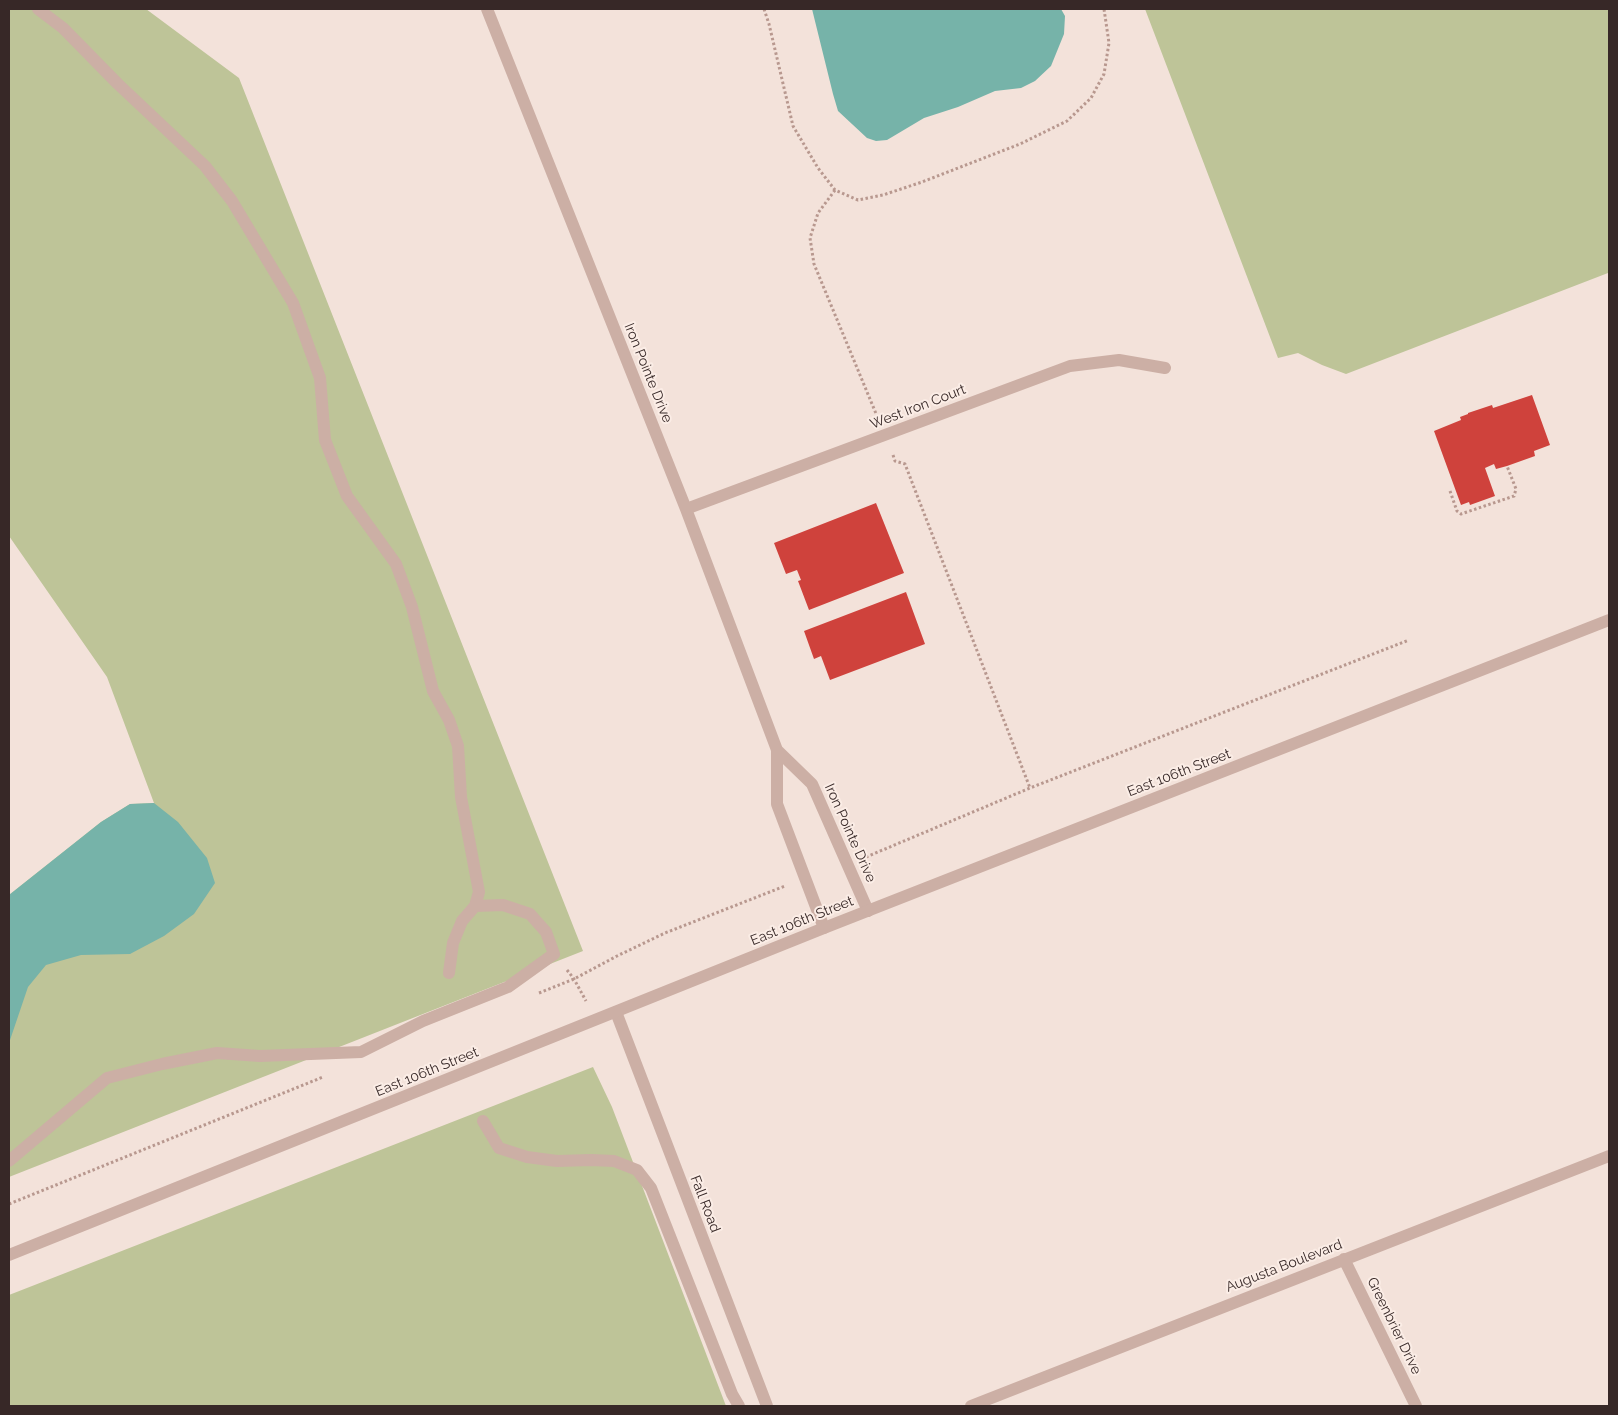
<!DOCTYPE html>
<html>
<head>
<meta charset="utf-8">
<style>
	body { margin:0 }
	#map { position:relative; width:1618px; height:1415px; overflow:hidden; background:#f3e2da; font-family:Raleway,sans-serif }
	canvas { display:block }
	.frame { position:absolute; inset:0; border:10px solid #372827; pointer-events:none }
</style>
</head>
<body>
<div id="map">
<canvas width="1618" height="1415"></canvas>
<div class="frame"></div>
</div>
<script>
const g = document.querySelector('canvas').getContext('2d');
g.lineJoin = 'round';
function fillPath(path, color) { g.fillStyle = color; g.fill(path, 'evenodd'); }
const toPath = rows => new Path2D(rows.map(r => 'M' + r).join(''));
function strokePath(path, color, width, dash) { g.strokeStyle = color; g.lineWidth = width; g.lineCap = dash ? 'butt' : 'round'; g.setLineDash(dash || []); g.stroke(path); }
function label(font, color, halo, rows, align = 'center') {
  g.font = font + ' Raleway,sans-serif'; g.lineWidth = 4; g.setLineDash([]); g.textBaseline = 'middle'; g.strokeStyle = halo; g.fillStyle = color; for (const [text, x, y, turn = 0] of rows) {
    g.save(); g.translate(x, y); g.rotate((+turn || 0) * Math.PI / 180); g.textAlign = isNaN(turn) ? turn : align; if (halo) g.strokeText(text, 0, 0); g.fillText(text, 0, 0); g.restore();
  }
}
fillPath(toPath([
	[9,9,146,9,239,78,583,951,9,1177,9,895,101,822,130,804,154,803,107,677,9,536],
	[1145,9,1609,9,1609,276,1608,273,1346,374,1322,365,1298,353,1278,358],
	[593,1067,612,1107,726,1406,9,1406,9,1295]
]), '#bec498');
fillPath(toPath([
	[812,9,1061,9,1065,16,1064,34,1051,66,1035,81,1021,88,995,91,958,107,924,118,887,140,876,141,867,138,838,111,833,94],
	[154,803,178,822,207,858,215,883,194,914,164,936,130,954,81,955,46,965,28,987,9,1043,9,895,101,822,130,804]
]), '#76b3a9');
fillPath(toPath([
	[1532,395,1550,445,1534,451,1535,456,1507,466,1496,469,1494,464,1485,468,1495,496,1470,505,1469,502,1461,505,1434,431,1461,420,1460,417,1468,414,1468,413,1492,405,1493,408],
	[876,503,904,573,809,610,798,581,801,580,797,570,786,574,774,543],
	[906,592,925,644,830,680,821,656,814,659,804,631]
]), '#cf423c');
strokePath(toPath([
	[764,9,769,24,793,126,818,168,835,190,858,200,883,195,922,182,1020,144,1067,121,1091,98,1104,74,1109,43,1104,9],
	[835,190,818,213,810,238,814,264,877,416],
	[893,455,895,461,905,464,1030,788],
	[1450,491,1457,511,1461,514,1514,496,1516,489,1507,466],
	[866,857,1030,788,1409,640],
	[567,970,574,979,586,1001],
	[539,993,574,979,617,956,665,933,785,886],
	[9,1204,323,1077]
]), '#b8988f', 3, [2.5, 2.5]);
strokePath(toPath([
	[38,9,63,28,118,84,205,166,232,201,293,303,320,378,325,440,347,496,396,564,412,607,433,691,449,720,458,746,461,797,479,892,475,906,462,921,453,943,449,973],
	[483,1121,499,1148,527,1157,557,1161,591,1160,614,1161,637,1170,651,1188,732,1394,739,1406],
	[9,1161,107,1078,162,1064,217,1053,260,1056,361,1052,423,1021,508,987,554,954,546,932,530,914,503,905,475,906]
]), '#ccafa5', 12);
strokePath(toPath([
	[487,9,686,509,777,750,777,804,824,928],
	[686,509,1070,366,1119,360,1165,368],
	[777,750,812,784,868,911],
	[616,1012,767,1406],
	[1344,1259,1416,1406],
	[971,1406,1609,1156]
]), '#ccafa5', 12);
strokePath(toPath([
	[9,1255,824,928,1609,620]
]), '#ccafa5', 12);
label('14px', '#372827', '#fbede6', [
	["Iron Pointe Drive",648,373,68],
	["West Iron Court",918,407,-21],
	["East 106th Street",1179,773,-21],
	["Iron Pointe Drive",850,833,66],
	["East 106th Street",802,921,-22],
	["East 106th Street",427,1072,-22],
	["Fall Road",705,1204,69],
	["Augusta Boulevard",1284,1266,-21],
	["Greenbrier Drive",1394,1326,64]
]);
</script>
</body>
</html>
